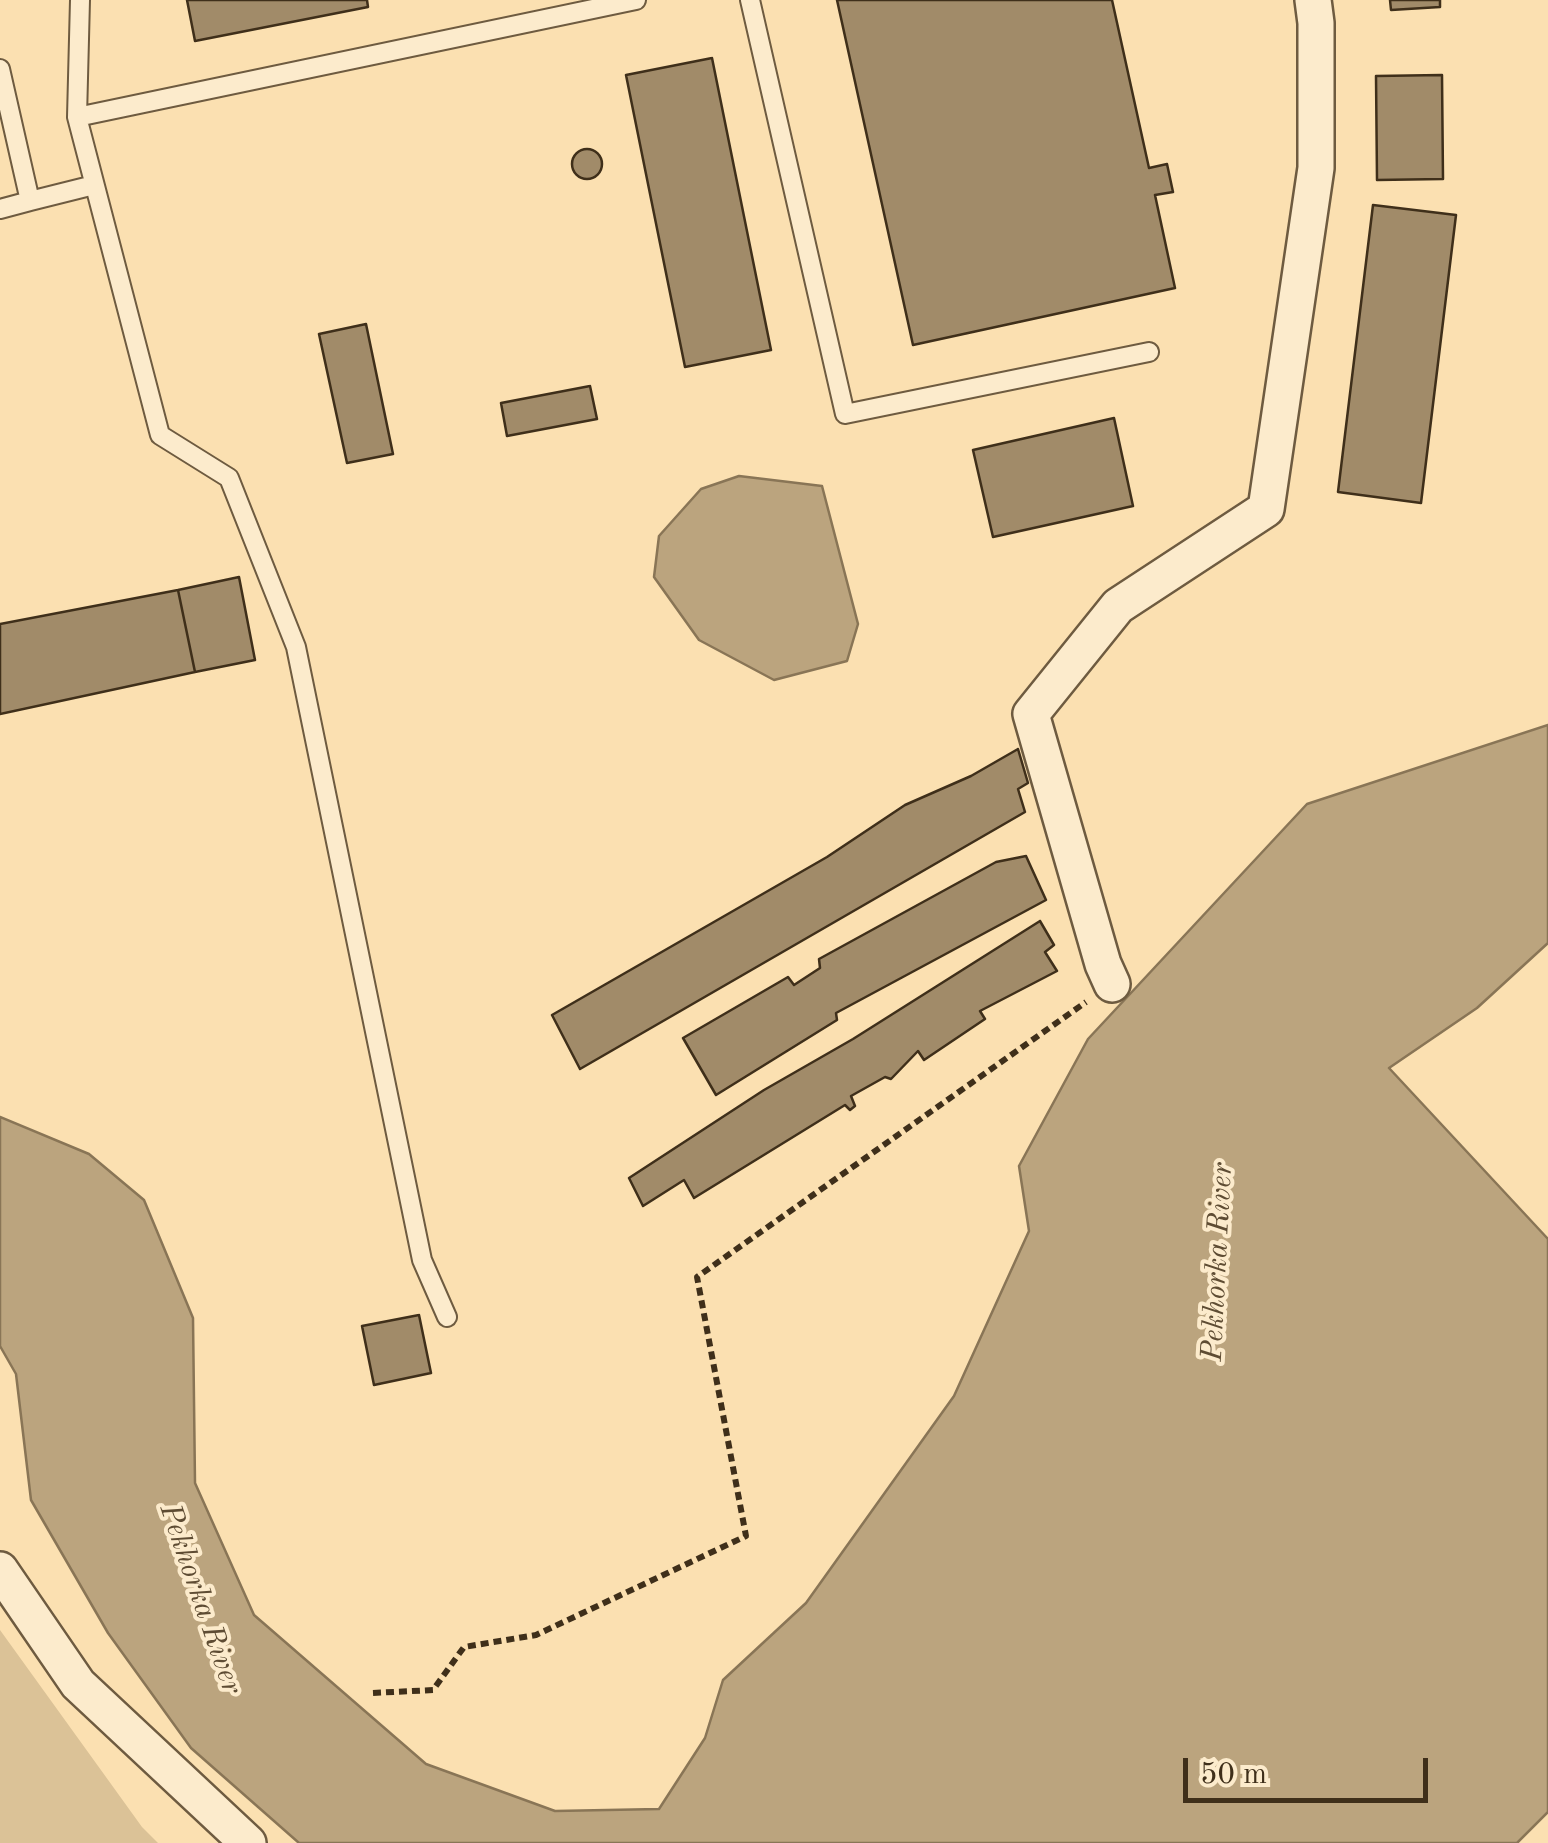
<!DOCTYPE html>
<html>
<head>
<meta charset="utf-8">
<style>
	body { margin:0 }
	#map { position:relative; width:1548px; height:1843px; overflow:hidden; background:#fbe0b1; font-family:"Old Standard TT",serif }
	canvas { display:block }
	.scale { position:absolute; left:1183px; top:1758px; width:245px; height:45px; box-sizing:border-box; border:5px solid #3f2f1a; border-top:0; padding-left:12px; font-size:30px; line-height:35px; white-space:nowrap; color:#3f2f1a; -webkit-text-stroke:8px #fcebcc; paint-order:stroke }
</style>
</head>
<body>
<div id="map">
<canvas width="1548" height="1843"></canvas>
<div class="scale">50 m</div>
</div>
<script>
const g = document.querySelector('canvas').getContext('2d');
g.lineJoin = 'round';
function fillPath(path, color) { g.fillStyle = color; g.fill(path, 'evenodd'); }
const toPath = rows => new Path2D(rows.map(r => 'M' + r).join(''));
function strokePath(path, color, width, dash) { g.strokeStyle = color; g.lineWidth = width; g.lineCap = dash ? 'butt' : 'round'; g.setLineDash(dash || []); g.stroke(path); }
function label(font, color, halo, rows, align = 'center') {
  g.font = font + ' "Old Standard TT",serif'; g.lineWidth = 8; g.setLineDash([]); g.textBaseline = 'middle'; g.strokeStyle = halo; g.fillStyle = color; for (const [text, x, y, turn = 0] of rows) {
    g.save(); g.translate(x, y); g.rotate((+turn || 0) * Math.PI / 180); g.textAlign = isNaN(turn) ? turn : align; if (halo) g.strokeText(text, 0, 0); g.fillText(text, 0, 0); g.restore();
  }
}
fillPath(toPath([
	[0,1630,142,1827,158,1843,0,1843]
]), '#dbc297');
const water = toPath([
	[739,476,822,486,858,624,847,661,774,680,699,640,654,577,659,536,701,489,739,476],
	[1548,725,1548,943,1477,1008,1389,1068,1548,1239,1548,1812,1517,1843,299,1843,191,1748,108,1633,31,1500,16,1374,0,1346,0,1117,89,1154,144,1200,193,1318,195,1483,254,1615,426,1764,555,1811,659,1809,705,1738,723,1680,806,1603,954,1396,1029,1231,1019,1166,1088,1039,1307,804,1548,725]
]);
fillPath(water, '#bba47e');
strokePath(water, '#897556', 2.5);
const building = toPath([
	[187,0,367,0,368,7,195,41,187,0],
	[837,0,1112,0,1149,168,1167,164,1173,192,1155,195,1175,288,913,345,837,0],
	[1390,0,1440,0,1440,7,1391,10,1390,0],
	[712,58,771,350,685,367,626,75,712,58],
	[1442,75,1443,179,1377,180,1376,76,1442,75],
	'572 164a15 15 0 1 1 30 0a15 15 0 1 1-30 0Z',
	[1373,205,1456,215,1421,503,1338,492,1373,205],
	[366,324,393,454,347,463,319,334,366,324],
	[590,386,597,419,507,436,501,403,590,386],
	[1114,418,1133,506,993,537,973,450,1114,418],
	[239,577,255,660,195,672,178,590,239,577],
	[178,590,195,672,0,714,0,624,178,590],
	[1018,749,1028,783,1018,789,1025,812,580,1069,552,1015,827,857,905,805,971,776,1018,749],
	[1026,856,1046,900,836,1013,837,1020,716,1095,683,1038,788,977,794,985,820,968,819,959,996,862,1026,856],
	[1040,921,1054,945,1045,952,1057,971,980,1011,985,1019,924,1060,918,1051,891,1079,885,1077,851,1096,855,1106,850,1110,845,1105,694,1198,684,1180,643,1206,629,1178,764,1090,853,1039,1040,921],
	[419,1315,431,1373,374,1385,362,1326,419,1315]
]);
fillPath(building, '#a18b69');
strokePath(building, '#3f2f1a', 2.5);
const lane = toPath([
	[80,0,77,117,636,0],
	[750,0,845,414,1149,352],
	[0,69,30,201,94,185],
	[77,117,160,435,229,478,296,647,422,1260,447,1317],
	[0,209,30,201]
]);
const street = toPath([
	[1112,984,1103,964,1031,714,1118,606,1266,509,1316,168,1316,23,1313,0],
	[0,1570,78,1684,248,1843]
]);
strokePath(lane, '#6e5b40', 22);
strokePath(street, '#6e5b40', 40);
strokePath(toPath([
	[373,1693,433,1690,464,1647,536,1635,746,1536,697,1277,1086,1002]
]), '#3f2f1a', 6, [8, 5]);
strokePath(lane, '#fcebcc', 18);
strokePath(street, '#fcebcc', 35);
label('italic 30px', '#5e4c33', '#fcebcc', [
	["Pekhorka River",1218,1262,-87],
	["Pekhorka River",200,1599,71]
]);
</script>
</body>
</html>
